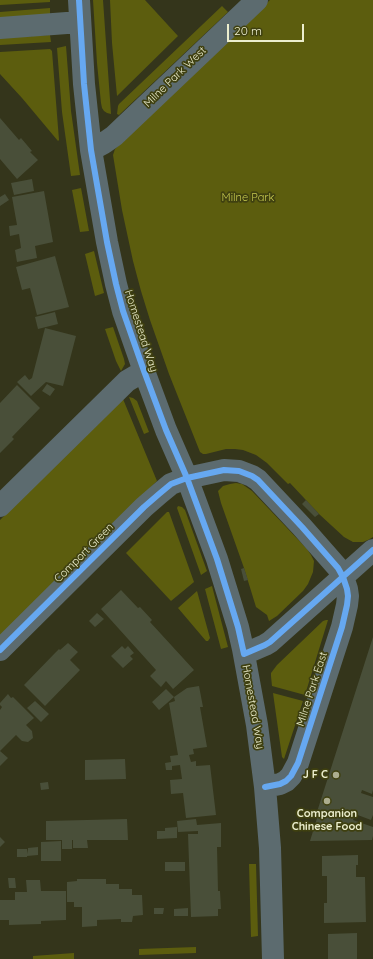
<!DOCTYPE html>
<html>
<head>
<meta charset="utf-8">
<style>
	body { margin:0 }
	#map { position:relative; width:373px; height:959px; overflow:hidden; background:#34351b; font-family:Quicksand,sans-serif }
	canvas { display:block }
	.scale { position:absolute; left:227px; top:24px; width:77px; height:18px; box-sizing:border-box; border:2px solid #eceece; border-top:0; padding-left:5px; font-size:12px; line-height:14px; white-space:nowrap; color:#eceece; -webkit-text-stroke:3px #3f4010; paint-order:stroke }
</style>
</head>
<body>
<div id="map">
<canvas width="373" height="959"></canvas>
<div class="scale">20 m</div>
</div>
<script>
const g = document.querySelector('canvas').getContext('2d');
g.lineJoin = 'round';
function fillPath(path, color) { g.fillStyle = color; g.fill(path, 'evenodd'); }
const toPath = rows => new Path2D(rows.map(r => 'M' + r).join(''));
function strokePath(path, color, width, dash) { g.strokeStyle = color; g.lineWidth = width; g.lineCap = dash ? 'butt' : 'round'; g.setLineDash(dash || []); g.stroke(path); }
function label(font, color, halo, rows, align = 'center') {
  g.font = font + ' Quicksand,sans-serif'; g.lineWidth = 3.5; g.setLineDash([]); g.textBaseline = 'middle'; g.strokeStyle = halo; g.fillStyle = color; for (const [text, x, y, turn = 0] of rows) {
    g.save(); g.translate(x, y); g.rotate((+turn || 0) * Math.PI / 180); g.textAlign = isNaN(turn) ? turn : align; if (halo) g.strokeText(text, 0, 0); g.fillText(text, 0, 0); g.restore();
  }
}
fillPath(toPath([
	[0,0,50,0,50,2,0,5],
	[93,0,103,0,111,114,107,113,104,111,102,108,101,103,97,63],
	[110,0,145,0,178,36,117,96,112,43],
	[270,0,373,0,373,537,368,540,363,542,353,542,344,537,319,514,290,483,288,484,267,463,256,455,243,450,235,449,226,449,206,454,203,454,200,452,169,374,150,320,141,291,133,261,122,210,113,155,115,149],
	[222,6,228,12,119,115,117,114,118,106,119,104],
	[50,8,50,15,0,19,0,12],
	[50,35,51,42,0,45,0,38],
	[66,46,71,111,80,175,71,176,62,112,57,48],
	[50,49,52,51,59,140,58,141,22,98,0,74,0,52],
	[81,188,89,231,80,232,72,190],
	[94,251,104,293,95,296,85,254],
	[113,327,124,359,125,364,121,371,116,361,105,329],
	[129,397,133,398,137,401,149,432,144,434],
	[123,399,157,481,0,638,0,520,119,402],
	[236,483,242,484,252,491,307,549,311,555,314,561,313,572,308,584,303,591,277,616,269,621,267,615,256,607,244,568,221,503,218,491,223,486,230,484],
	[178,506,182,507,185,510,207,571,201,575,177,508],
	[167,512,169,512,194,582,171,601,126,553],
	[212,586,228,647,221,649,205,589],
	[197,591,210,638,208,641,206,641,178,608],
	[326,620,328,620,305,695,272,686,271,676,271,673,277,665,323,621],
	[273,693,303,701,284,759,282,757],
	[249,864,256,864,258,936,251,937],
	[196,947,196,953,139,955,139,949],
	[74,953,74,959,33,959,33,956]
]), '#5c5d0e');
fillPath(toPath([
	[0,118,19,140,21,138,32,151,30,152,38,160,17,179,0,159],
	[32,179,34,191,14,195,11,183],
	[44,191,53,242,35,246,37,258,17,262,15,250,21,248,19,234,10,236,9,226,17,225,12,197],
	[5,194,9,200,0,206,0,197],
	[55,256,69,307,37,315,30,288,22,290,16,267],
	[55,312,58,324,38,329,35,317],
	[45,328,76,336,63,386,46,382,31,396,17,382,25,375,29,380,32,378],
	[47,384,55,389,50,396,42,391],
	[17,385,40,408,12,437,14,439,0,453,0,403],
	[306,500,319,514,315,517,302,504],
	[244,568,248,580,244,581,241,569],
	[121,590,138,608,140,607,152,620,150,622,194,670,173,689,166,681,161,687,150,676,156,670,101,609],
	[97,613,104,619,95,627,89,621],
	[373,637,373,790,372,794,362,790,361,793,373,797,373,815,371,820,355,814,353,820,373,827,373,836,372,840,310,841,318,815,316,815],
	[68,643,78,652,70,660,80,670,45,706,24,685,56,652,59,649,60,650],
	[122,646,125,649,128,646,134,653,130,656,133,659,123,668,111,656],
	[199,686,203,707,200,707,207,747,193,749,194,754,189,755,191,762,196,761,196,766,210,765,216,815,186,818,183,793,171,794,170,780,182,779,180,765,172,766,172,770,166,770,165,763,171,762,170,756,178,755,169,703,175,701,174,697,187,688],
	[166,689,174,697,159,710,152,702],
	[8,694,11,698,13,697,34,718,26,725,32,731,33,738,28,742,22,741,16,735,0,751,8,758,0,766,0,710,2,707,0,705,0,703],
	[35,701,49,714,41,722,27,708],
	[125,759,126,779,85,780,85,760],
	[48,782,49,789,41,790,40,783],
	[127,819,128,840,87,840,88,848,73,848,73,840,72,840,72,849,62,849,62,840,46,840,46,821],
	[196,819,197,825,221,823,221,847,217,847,218,891,220,891,221,909,218,909,218,916,191,917,188,834,198,834,198,831,178,832,177,821],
	[177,827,177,838,157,839,157,831,165,831,165,828],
	[0,837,5,842,0,847],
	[61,841,61,861,41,861,41,842],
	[38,847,38,855,27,856,27,857,17,857,17,849,27,849,28,854,28,848],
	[358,855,358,865,356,865,356,877,365,877,366,922,324,923,324,903,327,903,327,876,322,876,322,856],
	[165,862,185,862,185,871,165,871],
	[8,878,15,878,16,888,9,888],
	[77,879,106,879,106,884,119,884,119,889,132,889,132,895,142,895,143,915,133,916,132,922,121,922,121,919,97,920,97,926,82,927,82,907,74,907,74,902,67,902,67,882,77,881],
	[26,880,40,880,41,891,66,891,66,920,41,921,41,924,9,925,9,920,0,920,0,900,15,900,15,892,27,892],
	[154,908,164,908,163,914,154,914],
	[188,908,188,916,174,916,174,909],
	[357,933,357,959,328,959,328,934]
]), '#494f39');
strokePath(toPath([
	[79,0,84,84,91,150,107,242,116,284,123,311,144,371,166,430,187,478,217,559,238,627,243,649,257,725,265,787,270,848,273,959],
	[0,28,80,22],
	[91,150,104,143,114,136,257,0],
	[0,506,127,381,144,371],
	[0,650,144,507,159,494,171,484,187,478,224,470,239,471,252,476,258,480,302,527,338,568,343,577,347,589,348,596,347,605,342,627,298,763,291,776,286,781,280,784,265,787],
	[244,654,265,645,270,642,373,550]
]), '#5c6b6f', 22);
strokePath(toPath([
	[79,0,84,84,91,150,107,242,116,284,123,311,144,371,166,430,187,478,217,559,238,627,244,654,265,645,270,642,373,550],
	[0,650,144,507,159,494,171,484,187,478,224,470,239,471,252,476,258,480,302,527,338,568,343,577,347,589,348,596,347,605,342,627,298,763,291,776,286,781,280,784,265,787]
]), '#66a8f1', 6);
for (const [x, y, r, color] of [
	[336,775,4,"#acad8f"],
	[327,801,4,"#acad8f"]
]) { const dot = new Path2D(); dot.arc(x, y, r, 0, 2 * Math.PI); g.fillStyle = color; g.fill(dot); strokePath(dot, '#3f4010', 1.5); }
label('11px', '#eceece', '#3f4010', [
	["Milne Park West",175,77,-44],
	["Homestead Way",141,331,72],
	["Comport Green",84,553,-45],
	["Milne Park East",312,689,-72],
	["Homestead Way",253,707,80]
]);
label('11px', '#c7ca4f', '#3f4010', [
	["Milne Park",248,198]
]);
label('bold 11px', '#eceece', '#3f4010', [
	["J F C",328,775],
	["Companion",327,814,"center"],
	["Chinese Food",327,827,"center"]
], 'right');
</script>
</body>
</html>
